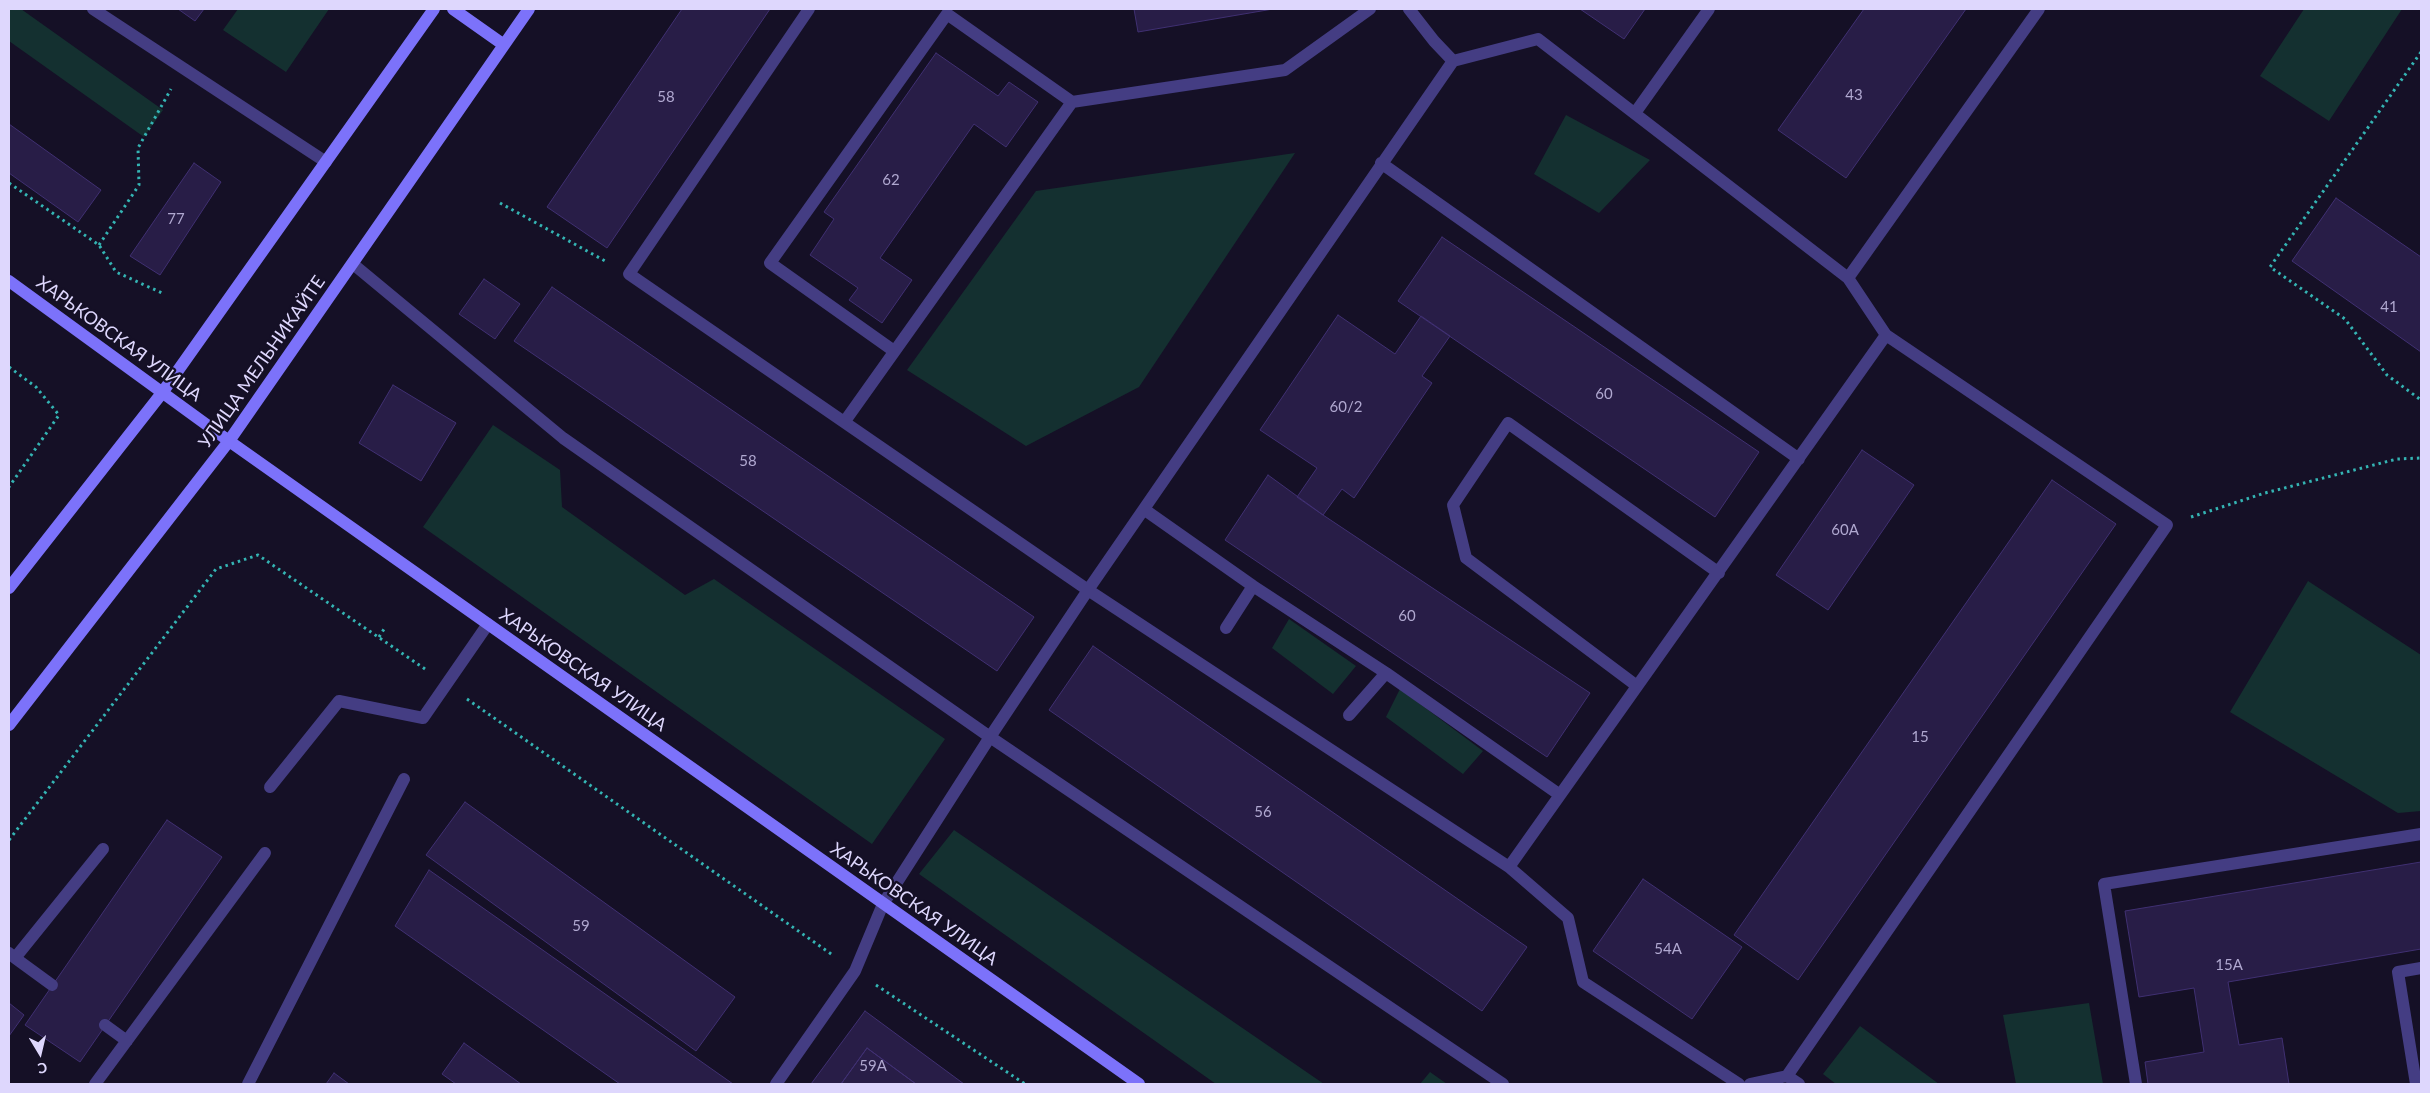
<!DOCTYPE html>
<html>
<head>
<meta charset="utf-8">
<style>
	body { margin:0 }
	#map { position:relative; width:2430px; height:1093px; overflow:hidden; background:#151026; font-family:Lato,sans-serif }
	canvas { display:block }
	.frame { position:absolute; inset:0; border:10px solid #ded7fd; pointer-events:none }
	.north { position:absolute; left:15px; top:1028px; width:50px; height:50px; -webkit-text-stroke:4px #151026; paint-order:stroke; rotate:171deg; font-size:14px; font-weight:700; line-height:20px; text-align:center; color:#ded7fd }
	.north::after { content:''; display:block; margin:auto; width:18px; height:22px; background:#ded7fd; clip-path:polygon(50% 0,100% 100%,50% 72%,0 100%) }
</style>
</head>
<body>
<div id="map">
<canvas width="2430" height="1093"></canvas>
<div class="frame"></div>
<div class="north">С</div>
</div>
<script>
const g = document.querySelector('canvas').getContext('2d');
g.lineJoin = 'round';
function fillPath(path, color) { g.fillStyle = color; g.fill(path, 'evenodd'); }
const toPath = rows => new Path2D(rows.map(r => 'M' + r).join(''));
function strokePath(path, color, width, dash) { g.strokeStyle = color; g.lineWidth = width; g.lineCap = dash ? 'butt' : 'round'; g.setLineDash(dash || []); g.stroke(path); }
function label(font, color, halo, rows, align = 'center') {
  g.font = font + ' Lato,sans-serif'; g.lineWidth = 4.5; g.setLineDash([]); g.textBaseline = 'middle'; g.strokeStyle = halo; g.fillStyle = color; for (const [text, x, y, turn = 0] of rows) {
    g.save(); g.translate(x, y); g.rotate((+turn || 0) * Math.PI / 180); g.textAlign = isNaN(turn) ? turn : align; if (halo) g.strokeText(text, 0, 0); g.fillText(text, 0, 0); g.restore();
  }
}
fillPath(toPath([
	[9,9,21,9,163,110,144,137,9,41],
	[238,9,329,9,286,72,223,30],
	[2304,9,2402,9,2329,121,2260,76],
	[1566,115,1650,160,1599,213,1534,174],
	[1295,153,1139,387,1026,446,907,370,1036,191],
	[493,425,560,470,562,507,685,595,714,579,945,739,872,844,423,527],
	[2308,581,2421,655,2421,811,2398,813,2230,712],
	[1289,619,1356,666,1333,694,1272,648],
	[1400,689,1483,751,1463,774,1386,717],
	[954,830,1324,1084,1216,1084,919,874],
	[2089,1003,2103,1084,2016,1084,2003,1015],
	[1860,1026,1939,1084,1836,1084,1823,1074],
	[1430,1072,1447,1084,1420,1084]
]), '#143030');
const building = toPath([
	[178,9,204,9,195,21,178,9],
	[682,9,770,9,607,248,547,207,682,9],
	[1134,9,1273,9,1138,32,1134,9],
	[1580,9,1645,9,1624,39,1580,9],
	[1864,9,1966,9,1846,178,1778,130,1864,9],
	[936,53,998,96,1009,82,1038,102,1006,147,974,124,880,258,912,280,882,323,849,300,858,288,810,255,834,219,824,212,936,53],
	[9,124,101,190,78,222,9,173,9,124],
	[194,163,221,182,160,275,130,256,194,163],
	[2336,198,2421,257,2421,352,2292,261,2336,198],
	[1442,237,1759,452,1715,517,1398,301,1442,237],
	[484,279,520,304,495,339,459,314,484,279],
	[552,287,1034,617,997,671,514,341,552,287],
	[1338,315,1395,354,1421,316,1450,336,1422,376,1432,383,1354,498,1342,489,1323,515,1297,497,1317,468,1260,430,1338,315],
	[393,385,456,423,421,481,359,443,393,385],
	[1862,450,1914,485,1828,610,1776,575,1862,450],
	[1268,475,1323,515,1590,693,1547,757,1225,540,1268,475],
	[2052,480,2116,524,1798,980,1734,935,2052,480],
	[1093,646,1527,947,1482,1011,1049,710,1093,646],
	[465,802,735,997,696,1051,426,855,465,802],
	[167,820,222,857,80,1062,25,1025,167,820],
	[2421,862,2421,949,2228,982,2239,1045,2282,1038,2289,1084,2148,1084,2145,1062,2204,1052,2194,988,2139,997,2125,911,2421,862],
	[429,870,733,1084,620,1084,395,926,429,870],
	[1643,879,1742,947,1692,1019,1593,951,1643,879],
	[9,1003,24,1015,9,1036,9,1003],
	[865,1011,964,1084,916,1084,867,1048,841,1084,811,1084,865,1011],
	[464,1043,521,1084,456,1084,442,1074,464,1043],
	[867,1048,916,1084,841,1084,867,1048],
	[334,1073,349,1084,326,1084,334,1073]
]);
fillPath(building, '#281d47');
strokePath(building, '#403072', 1);
strokePath(toPath([
	[2421,52,2270,267,2345,319,2387,375,2421,400],
	[9,183,99,245,116,272,162,293],
	[500,203,607,262],
	[99,245,139,185,138,148,171,89],
	[9,367,36,387,59,415,9,487],
	[2191,517,2265,493,2397,459,2421,458],
	[379,637,386,626],
	[467,699,834,956],
	[9,840,216,569,258,555,425,669],
	[876,985,1025,1084]
]), '#34b4b3', 3, [2.5, 4]);
strokePath(toPath([
	[93,9,326,162],
	[809,9,629,274,1088,590,1509,867],
	[1409,9,1434,41,1453,61],
	[1635,113,1709,9],
	[1381,163,1799,459],
	[353,264,563,438,990,737,1503,1084],
	[1848,278,2039,9],
	[894,351,770,263,947,14,1072,102],
	[845,421,1072,102,1285,70,1370,9],
	[1145,510,1253,586],
	[1226,628,1253,586,1386,673,1560,795],
	[1637,686,1466,558,1453,505,1508,423,1719,573],
	[1349,715,1386,673],
	[270,787,339,701,423,718,488,624],
	[9,953,15,958,103,849],
	[15,958,52,985],
	[105,1025,127,1041],
	[1787,1076,1799,1084],
	[95,1084,265,853],
	[248,1084,404,779],
	[776,1084,855,971,883,904,990,737,1088,590,1453,61,1538,39,1848,278,1886,335,1509,867,1568,918,1583,982,1739,1084],
	[1750,1084,1787,1076,2167,525,1886,335],
	[2136,1084,2104,884,2421,834],
	[2416,1084,2398,972,2421,968]
]), '#443d83', 12);
strokePath(toPath([
	[453,9,504,45],
	[9,281,229,441,1139,1084],
	[9,588,162,393,434,9],
	[9,725,229,441,529,9]
]), '#7c72fa', 12);
label('15px', '#b0a8d0', null, [
	["43",1854,95],
	["58",666,97],
	["62",891,180],
	["77",176,219],
	["41",2389,307],
	["60",1604,394],
	["60/2",1346,407],
	["58",748,461],
	["60А",1845,530],
	["60",1407,616],
	["15",1920,737],
	["56",1263,812],
	["59",581,926],
	["54А",1668,949],
	["15А",2229,965],
	["59А",873,1066]
]);
label('18px', '#ded7fd', '#151026', [
	["ХАРЬКОВСКАЯ УЛИЦА",119,339,36],
	["УЛИЦА МЕЛЬНИКАЙТЕ",262,362,-55],
	["ХАРЬКОВСКАЯ УЛИЦА",583,670,35],
	["ХАРЬКОВСКАЯ УЛИЦА",914,904,35]
]);
</script>
</body>
</html>
